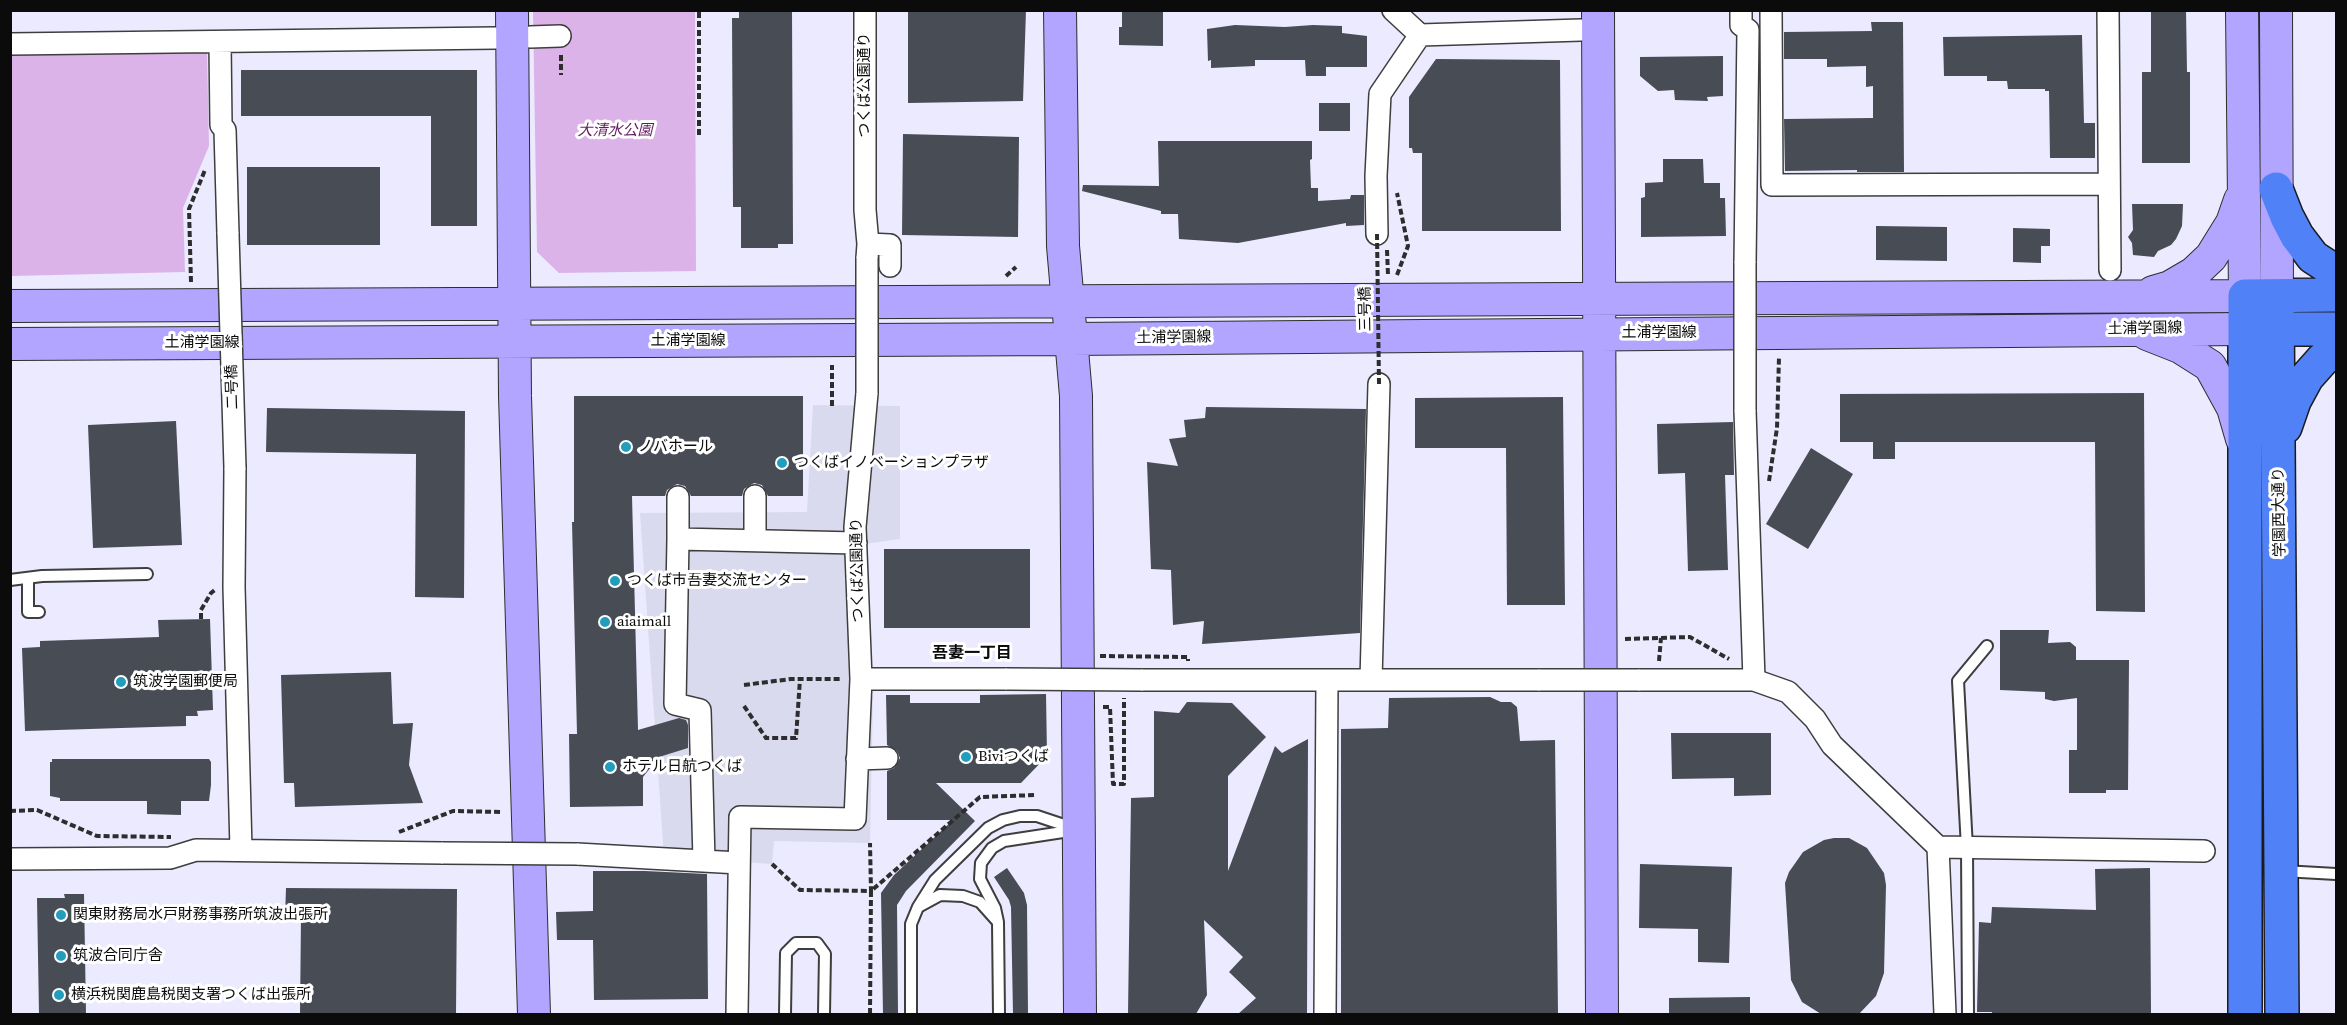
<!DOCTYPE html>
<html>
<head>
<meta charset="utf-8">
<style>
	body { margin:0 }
	#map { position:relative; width:2347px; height:1025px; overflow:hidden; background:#ebeaff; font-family:"Source Serif 4",serif }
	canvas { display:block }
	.frame { position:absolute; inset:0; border:12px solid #0b0b0b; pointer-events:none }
</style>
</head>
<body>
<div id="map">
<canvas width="2347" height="1025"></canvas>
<div class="frame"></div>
</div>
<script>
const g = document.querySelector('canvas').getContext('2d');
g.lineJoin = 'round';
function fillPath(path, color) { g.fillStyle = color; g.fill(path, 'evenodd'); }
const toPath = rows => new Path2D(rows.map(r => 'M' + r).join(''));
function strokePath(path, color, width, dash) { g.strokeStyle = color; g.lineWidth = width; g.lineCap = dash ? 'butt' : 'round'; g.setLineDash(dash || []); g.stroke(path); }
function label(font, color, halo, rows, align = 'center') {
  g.font = font + ' "Source Serif 4","Noto Sans JP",serif'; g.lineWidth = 6; g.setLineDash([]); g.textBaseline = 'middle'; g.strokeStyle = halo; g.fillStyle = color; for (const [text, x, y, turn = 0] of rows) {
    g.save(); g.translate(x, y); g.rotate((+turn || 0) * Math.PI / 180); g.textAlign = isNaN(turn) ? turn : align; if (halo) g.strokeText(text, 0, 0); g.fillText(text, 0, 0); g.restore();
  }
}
fillPath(toPath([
	[533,11,695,11,696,271,559,273,537,252],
	[207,51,209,146,183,208,185,272,11,276,10,52]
]), '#dbb3e9');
fillPath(toPath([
	[813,405,900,406,900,539,864,544,861,679,873,697,870,843,774,841,772,864,664,857,640,513,807,512]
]), '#dadaee');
fillPath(toPath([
	[739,10,792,10,793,244,778,244,778,248,741,248,741,207,733,207,732,18,739,18],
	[908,10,1026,10,1023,101,908,103],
	[1122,10,1163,10,1163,46,1119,45,1119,27,1122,27],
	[2151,10,2186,10,2187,72,2190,72,2190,163,2142,163,2142,72,2151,72],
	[1871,22,1903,22,1904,172,1857,172,1857,170,1785,171,1784,119,1873,118,1873,86,1866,87,1866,66,1827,67,1827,59,1784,59,1784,32,1872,31],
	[1235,25,1285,27,1313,25,1342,26,1342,33,1367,36,1367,67,1326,67,1326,76,1306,76,1305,60,1255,60,1255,66,1211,68,1211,60,1208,61,1207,29],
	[2082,35,2084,123,2095,123,2095,158,2050,158,2049,91,2045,91,2045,89,2008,89,2007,81,1987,81,1987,76,1944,76,1943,37],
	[1723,56,1723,96,1707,97,1708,101,1675,100,1674,90,1658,91,1640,76,1640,57],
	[1436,59,1560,60,1561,231,1422,231,1422,153,1413,153,1412,148,1409,148,1409,97],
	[241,70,477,70,477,226,431,226,431,116,241,116],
	[1319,103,1350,103,1350,131,1319,131],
	[903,134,1019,137,1018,237,902,235],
	[1158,141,1312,141,1312,159,1310,160,1311,188,1318,188,1318,201,1350,199,1351,195,1364,195,1364,225,1346,226,1346,223,1238,243,1179,239,1178,214,1161,214,1161,211,1082,191,1083,185,1159,186],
	[1663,159,1703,159,1704,183,1720,183,1720,198,1725,198,1726,236,1641,237,1641,198,1645,197,1645,183,1663,182],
	[247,167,380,167,380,245,247,245],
	[2132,204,2183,204,2182,226,2176,239,2171,245,2158,251,2154,257,2133,255,2132,243,2128,237,2133,230],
	[1876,226,1947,227,1947,261,1876,260],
	[2013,228,2050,229,2050,246,2041,246,2041,263,2013,262],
	[2144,393,2145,612,2096,611,2095,442,1895,442,1895,459,1873,459,1873,442,1840,442,1840,394],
	[574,396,803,396,803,496,768,496,762,485,754,483,744,489,742,496,691,496,685,486,677,484,667,490,665,496,632,496,638,730,679,718,686,720,688,725,688,748,659,757,643,777,643,806,570,807,569,734,577,734,572,522,574,522],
	[1563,397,1565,605,1507,605,1506,448,1415,448,1415,398],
	[1206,407,1366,409,1360,633,1202,644,1204,621,1173,625,1171,570,1151,569,1147,462,1178,466,1169,439,1186,437,1184,420,1205,418],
	[267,408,465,411,464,598,415,597,416,454,266,452],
	[176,421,182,545,93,548,88,425],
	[1733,422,1734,475,1725,475,1728,570,1688,571,1685,473,1658,474,1657,424],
	[1811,448,1853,474,1808,549,1766,524],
	[884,549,1030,549,1030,628,884,628],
	[210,619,213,710,197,711,198,716,186,716,186,726,25,731,22,648,40,647,40,641,159,637,158,620],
	[2000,630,2049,630,2048,643,2070,642,2076,647,2076,660,2129,660,2128,790,2106,790,2106,793,2069,793,2069,750,2077,750,2077,698,2054,701,2045,699,2045,692,2000,690],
	[391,672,393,724,413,723,409,765,423,803,295,807,294,783,284,783,281,675],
	[1046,694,1047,756,1021,783,936,783,975,821,906,891,897,905,898,1014,883,1014,881,893,894,875,953,820,887,820,887,771,894,768,900,758,897,751,887,745,886,695,910,695,910,703,980,703,980,695],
	[1490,697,1501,702,1511,702,1517,707,1520,741,1555,740,1558,1014,1341,1014,1341,729,1388,728,1389,698],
	[1187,702,1232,703,1266,737,1228,776,1228,871,1275,746,1282,753,1308,739,1307,1014,1238,1014,1256,998,1229,972,1243,957,1204,920,1207,995,1196,1014,1128,1014,1131,798,1154,797,1154,711,1179,713],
	[1671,733,1771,733,1771,795,1734,796,1734,778,1672,779],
	[52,759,209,759,211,762,211,785,209,801,181,801,181,815,147,814,147,801,60,801,60,798,50,796,50,762,52,762],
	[1834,838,1849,838,1867,848,1884,873,1886,885,1884,973,1876,996,1859,1014,1821,1014,1802,1002,1791,980,1785,883,1789,872,1803,852,1824,840],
	[1640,864,1732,867,1729,963,1698,962,1698,929,1639,928],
	[1007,868,1024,893,1027,905,1028,1014,1013,1014,1011,907,1009,900,994,877],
	[2150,868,2151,1014,1992,1014,1992,1012,1977,1012,1979,922,1991,923,1992,907,2096,910,2095,869],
	[593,871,645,871,707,874,708,999,594,1000,593,940,557,940,556,912,593,911],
	[286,888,457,889,456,1014,300,1014,301,917,285,917],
	[64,894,84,894,86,1014,39,1014,37,898,65,898],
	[1750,997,1750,1014,1669,1014,1669,998]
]), '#484c54');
const lane = toPath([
	[10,580,42,576,147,574],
	[28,580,28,612,39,612],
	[2283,871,2336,874],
	[918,907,940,895,963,896,980,902,997,921],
	[785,1014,786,953,796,943,817,943,825,954,824,1014],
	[911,1014,911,924,918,907,935,880,988,828,1003,820,1020,816,1037,816,1076,829],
	[999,1014,998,922,995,908,980,879,981,863,992,848,1004,841,1076,830],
	[1968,1014,1967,848,1958,681,1987,646]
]);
const street = toPath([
	[865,10,865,210,868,244,867,258],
	[1393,10,1420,35],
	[1741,10,1741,25,1748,30,1745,263],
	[1771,10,1772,185,2108,184],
	[2108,10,2110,270],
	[530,37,560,36],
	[220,43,221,125,225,130,228,234],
	[10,44,496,38],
	[1377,234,1376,176,1380,94,1420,35,1581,30],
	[868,244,890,245,890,266],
	[1745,410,1754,680,1788,692,1815,719,1832,745,1938,847,1945,1014],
	[235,468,234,587,241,849],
	[678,497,678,539,856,543],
	[678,539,675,704,700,710,704,861],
	[755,540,755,496],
	[861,679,1007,679],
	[1141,680,1540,680],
	[1371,680,1379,384],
	[1638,680,1754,680],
	[857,759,887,758],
	[1938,847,2204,851],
	[577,854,739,863],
	[10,859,170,858,196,850,443,853],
	[737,1014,740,817,855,819,861,679,855,527,867,393],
	[1325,1014,1327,680]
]);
const secondary = toPath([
	[512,10,515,396,534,1014],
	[1060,10,1063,246,1076,396,1080,1014],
	[1598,10,1602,1014],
	[2276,10,2277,296],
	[2153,292,2170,287,2194,273,2211,257,2232,223,2240,200],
	[10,306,2245,296,2242,10],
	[2147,334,2180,347,2210,366,2233,408,2242,439],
	[10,344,1072,339,2245,329]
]);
const highway = toPath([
	[2276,189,2287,217,2297,236,2313,257,2336,272],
	[2277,296,2282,1014],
	[2256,329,2336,329],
	[2285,427,2294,401,2307,377,2323,359,2336,350],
	[2245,1014,2245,296,2336,295]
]);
strokePath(lane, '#3e3e3e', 14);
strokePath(street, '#3e3e3e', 24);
strokePath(secondary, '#2d2d2d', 34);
strokePath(highway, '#1c1c1c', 36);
strokePath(toPath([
	[561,55,561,75],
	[699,135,699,10],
	[1387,250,1388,275],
	[1397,275,1408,246,1397,193],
	[1006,276,1016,267],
	[191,282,189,209,205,170],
	[832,406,832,365],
	[1769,481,1777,428,1779,357],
	[201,619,201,610,211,593,216,589],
	[1625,639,1690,637,1729,659],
	[1100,656,1188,657,1188,661],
	[1659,661,1661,638],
	[744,685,791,679,842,679],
	[744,706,766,738,796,738,800,679],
	[1103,707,1110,707,1113,784,1124,784,1124,698],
	[10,811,37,810,97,836,171,837],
	[399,832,453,811,502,812],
	[772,864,800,890,871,891,870,843],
	[870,1014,871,891,980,797,1036,795]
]), '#2d2d2d', 4, [6, 3]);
strokePath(lane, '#fff', 10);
strokePath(street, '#fff', 21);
strokePath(secondary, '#b1a5ff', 32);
strokePath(highway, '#5081f7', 33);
const streetBridge = toPath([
	[228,234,235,468],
	[1745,263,1745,410],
	[867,393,867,258],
	[1007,679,1141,680],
	[1540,680,1638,680],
	[443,853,577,854]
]);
strokePath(streetBridge, '#3e3e3e', 24, []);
strokePath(toPath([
	[1377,234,1379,384]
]), '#2d2d2d', 4, [6, 3]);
strokePath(streetBridge, '#fff', 21);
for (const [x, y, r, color] of [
	[626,447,6,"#229dbc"],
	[782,463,6,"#229dbc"],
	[615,581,6,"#229dbc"],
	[605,622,6,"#229dbc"],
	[121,682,6,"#229dbc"],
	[966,757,6,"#229dbc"],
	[610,767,6,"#229dbc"],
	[61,915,6,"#229dbc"],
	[61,956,6,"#229dbc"],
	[59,995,6,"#229dbc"]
]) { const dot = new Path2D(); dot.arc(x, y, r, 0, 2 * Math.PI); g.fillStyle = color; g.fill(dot); strokePath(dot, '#fff', 2); }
label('15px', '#0b0b0b', '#fff', [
	["つくば公園通り",865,85,-90],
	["三号橋",1366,309,-91],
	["土浦学園線",2145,329,-1],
	["土浦学園線",1659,333],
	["土浦学園線",1174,338,-1],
	["土浦学園線",688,341],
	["土浦学園線",202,343],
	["二号橋",233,387,-92],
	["学園西大通り",2280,512,-91],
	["つくば公園通り",858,570,-91]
]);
label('italic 15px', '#631b60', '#fff', [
	["大清水公園",615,131]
]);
label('15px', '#0b0b0b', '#fff', [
	["ノバホール",638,447],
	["つくばイノベーションプラザ",794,463],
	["つくば市吾妻交流センター",627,581],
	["aiaimall",617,622],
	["筑波学園郵便局",133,682],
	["Biviつくば",978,757],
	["ホテル日航つくば",622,767],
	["関東財務局水戸財務事務所筑波出張所",73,915],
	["筑波合同庁舎",73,956],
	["横浜税関鹿島税関支署つくば出張所",71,995]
], 'left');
label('bold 16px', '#0b0b0b', '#fff', [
	["吾妻一丁目",972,654]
]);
</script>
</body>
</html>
